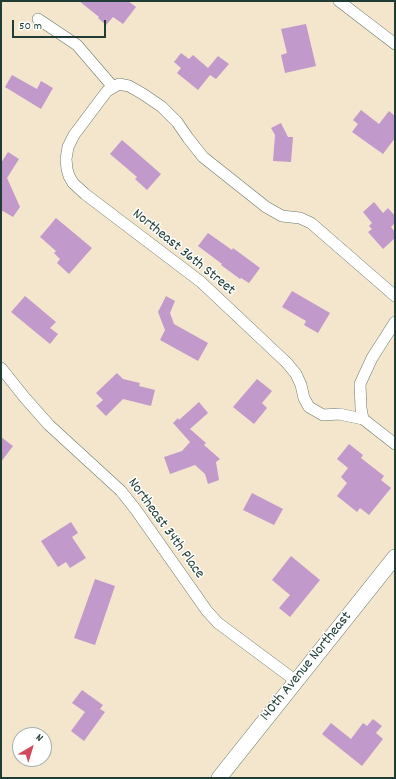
<!DOCTYPE html>
<html>
<head>
<meta charset="utf-8">
<style>
	body { margin:0 }
	#map { position:relative; width:396px; height:779px; overflow:hidden; background:#f3e6cd; font-family:Dekko,sans-serif }
	canvas { display:block }
	.frame { position:absolute; inset:0; border:2px solid #1f3d34; pointer-events:none }
	.north { position:absolute; left:12px; top:727px; width:40px; height:40px; box-sizing:border-box; background:#fff; border:1px solid #a5b1ae; border-radius:50%; rotate:38deg; font-size:11px; font-weight:700; line-height:16px; text-align:center; color:#1f3d34 }
	.north::after { content:''; display:block; margin:auto; width:14px; height:18px; background:#d1495b; clip-path:polygon(50% 0,100% 100%,50% 72%,0 100%) }
	.scale { position:absolute; left:12px; top:20px; width:94px; height:18px; box-sizing:border-box; border:2px solid #1f3d34; border-top:0; padding-left:5px; font-size:12px; line-height:14px; white-space:nowrap; color:#1f3d34; -webkit-text-stroke:3px #fff; paint-order:stroke }
</style>
</head>
<body>
<div id="map">
<canvas width="396" height="779"></canvas>
<div class="frame"></div>
<div class="north">N</div>
<div class="scale">50 m</div>
</div>
<script>
const g = document.querySelector('canvas').getContext('2d');
g.lineJoin = 'round';
function fillPath(path, color) { g.fillStyle = color; g.fill(path, 'evenodd'); }
const toPath = rows => new Path2D(rows.map(r => 'M' + r).join(''));
function strokePath(path, color, width, dash) { g.strokeStyle = color; g.lineWidth = width; g.lineCap = dash ? 'butt' : 'round'; g.setLineDash(dash || []); g.stroke(path); }
function label(font, color, halo, rows, align = 'center') {
  g.font = font + ' Dekko,sans-serif'; g.lineWidth = 3; g.setLineDash([]); g.textBaseline = 'middle'; g.strokeStyle = halo; g.fillStyle = color; for (const [text, x, y, turn = 0] of rows) {
    g.save(); g.translate(x, y); g.rotate((+turn || 0) * Math.PI / 180); g.textAlign = isNaN(turn) ? turn : align; if (halo) g.strokeText(text, 0, 0); g.fillText(text, 0, 0); g.restore();
  }
}
fillPath(toPath([
	[79,1,128,1,136,7,123,24,113,17,106,25,98,18,99,17],
	[306,24,316,66,285,73,281,55,287,53,281,29],
	[181,53,189,59,193,55,208,68,218,56,229,64,216,79,210,75,198,90,177,73,181,68,174,62],
	[12,75,37,89,41,81,53,88,41,109,5,87],
	[361,110,379,124,389,111,395,116,395,138,383,154,352,132,358,124,353,120],
	[281,123,288,137,293,137,291,162,273,161,275,135,271,128],
	[122,140,161,174,147,190,135,179,137,177,110,154],
	[8,152,19,159,7,178,20,207,13,217,1,210,1,163],
	[374,202,383,213,388,208,395,216,395,223,391,227,395,232,395,238,383,249,368,232,372,229,369,226,372,223,363,212],
	[56,218,92,248,69,274,57,263,60,259,54,253,56,251,40,237],
	[208,233,232,250,233,248,260,268,249,283,241,278,240,279,221,265,222,264,198,246],
	[292,291,330,313,318,333,304,325,306,321,282,307],
	[25,296,56,322,50,328,58,334,50,344,11,312],
	[166,296,175,301,170,313,174,324,208,343,198,361,160,340,165,330,158,312],
	[117,373,123,379,140,383,139,386,155,390,151,406,123,399,106,416,96,406,103,400,96,393],
	[257,379,272,391,262,403,267,408,254,424,233,407],
	[199,402,208,413,190,429,206,443,204,445,220,459,216,462,219,480,208,484,205,474,195,465,170,474,164,457,182,451,190,442,173,423,178,418,179,420],
	[1,437,13,446,1,462],
	[349,444,363,455,361,458,384,476,381,480,391,488,369,515,360,508,357,512,337,496,347,483,341,477,348,468,337,459],
	[252,493,283,509,274,525,243,510],
	[71,522,78,533,72,537,86,558,70,568,66,562,58,567,41,541],
	[291,556,320,580,290,617,279,608,290,595,272,580],
	[95,579,115,586,95,645,74,638],
	[82,690,103,705,100,709,105,712,84,741,71,731,85,712,72,703],
	[373,719,382,726,376,733,383,739,362,766,322,734,331,723,351,739,363,723,367,726]
]), '#c199cb');
const street = toPath([
	[339,1,395,44],
	[38,19,77,45,113,87],
	[395,296,311,223,300,218,282,216,266,207,203,157,188,138,177,122,162,107,143,94,129,86,119,84,107,91,74,135,68,147,66,159,67,169,69,176,73,183,85,194,201,282,287,363,296,374,301,385,304,398,309,407,323,415,339,414,363,419,395,444],
	[1,368,25,398,49,425,121,491,136,510,207,611,218,623,296,681],
	[363,419,361,408,360,384,372,358,395,322]
]);
const secondary = toPath([
	[219,778,395,557]
]);
strokePath(street, '#69786a', 12);
strokePath(secondary, '#69786a', 16);
strokePath(street, '#fff', 11);
strokePath(secondary, '#fff', 15);
label('15px', '#1f3d34', '#fff', [
	["Northeast 36th Street",183,253,39],
	["Northeast 34th Place",165,529,54],
	["140th Avenue Northeast",307,667,-51]
]);
</script>
</body>
</html>
